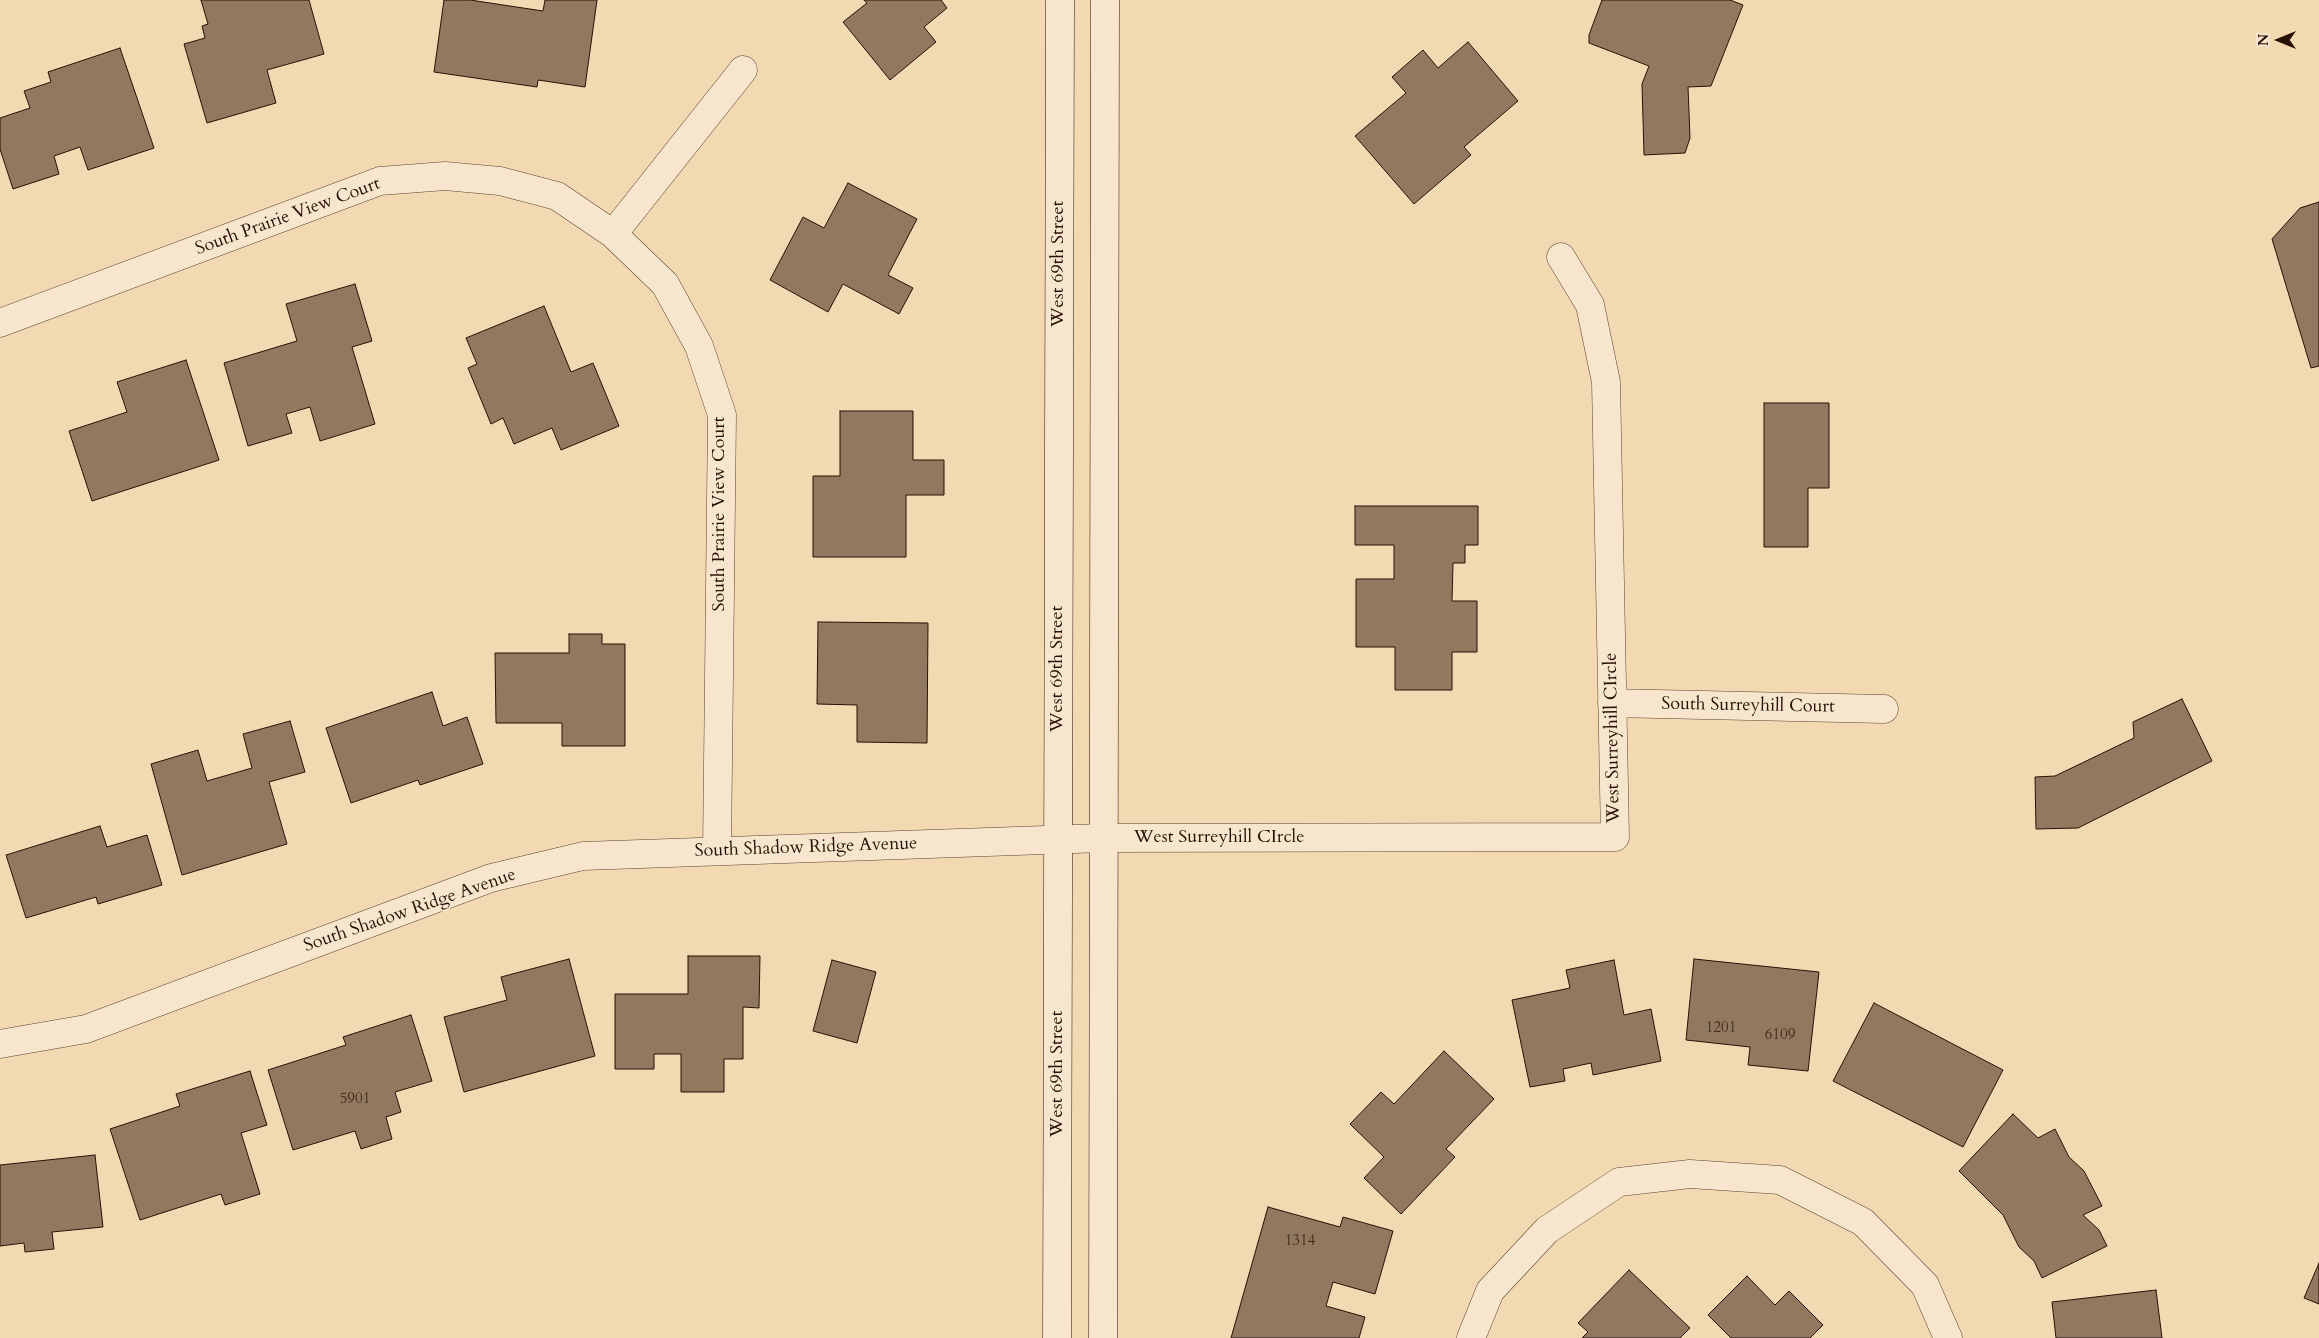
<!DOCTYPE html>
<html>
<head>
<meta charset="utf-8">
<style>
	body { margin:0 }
	#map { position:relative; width:2319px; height:1338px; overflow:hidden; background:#f3d9b2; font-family:Cardo,serif }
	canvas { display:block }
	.north { position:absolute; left:2254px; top:15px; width:50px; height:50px; -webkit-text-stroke:4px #f7e6cd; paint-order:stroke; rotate:270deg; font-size:14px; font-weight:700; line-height:20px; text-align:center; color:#271106 }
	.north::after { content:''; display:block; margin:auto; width:18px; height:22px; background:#271106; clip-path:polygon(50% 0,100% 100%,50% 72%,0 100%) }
</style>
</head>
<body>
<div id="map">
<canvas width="2319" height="1338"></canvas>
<div class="north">N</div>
</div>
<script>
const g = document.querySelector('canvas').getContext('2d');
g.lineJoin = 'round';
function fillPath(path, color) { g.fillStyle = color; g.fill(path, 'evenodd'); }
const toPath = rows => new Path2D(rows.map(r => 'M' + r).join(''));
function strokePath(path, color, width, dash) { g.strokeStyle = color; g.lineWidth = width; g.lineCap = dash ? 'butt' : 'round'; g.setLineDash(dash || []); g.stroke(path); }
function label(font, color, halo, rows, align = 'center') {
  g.font = font + ' Cardo,serif'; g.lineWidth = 4; g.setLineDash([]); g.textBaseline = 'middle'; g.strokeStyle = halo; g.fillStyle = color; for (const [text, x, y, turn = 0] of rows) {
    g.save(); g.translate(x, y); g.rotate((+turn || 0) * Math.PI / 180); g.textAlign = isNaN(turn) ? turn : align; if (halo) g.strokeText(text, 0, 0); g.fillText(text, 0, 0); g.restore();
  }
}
const building = toPath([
	[201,0,309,0,324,54,267,70,276,103,207,123,184,44,205,38,202,26,208,24,201,0],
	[444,0,470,0,543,11,545,0,597,0,585,87,538,80,537,87,434,72,444,0],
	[864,0,941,0,947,8,924,27,936,42,890,80,843,22,867,3,864,0],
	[1602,0,1730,0,1743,5,1711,86,1688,87,1690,138,1685,153,1644,155,1642,84,1649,66,1589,43,1589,35,1602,0],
	[1468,42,1518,101,1464,147,1471,155,1414,204,1355,136,1406,93,1392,77,1423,50,1438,68,1468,42],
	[120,48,154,148,88,170,80,147,54,156,59,174,13,189,0,149,0,118,30,108,24,91,51,82,48,72,120,48],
	[848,183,917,219,888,275,913,288,899,314,843,284,828,312,770,280,803,217,824,228,848,183],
	[2319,202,2319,366,2311,368,2272,239,2300,208,2319,202],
	[355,284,372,341,352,347,375,424,320,441,310,407,286,414,292,433,248,446,224,363,297,341,286,304,355,284],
	[544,306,571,372,593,363,619,426,561,450,552,428,514,444,503,418,491,424,468,368,477,364,466,338,544,306],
	[186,360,219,460,92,501,69,431,127,412,117,382,186,360],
	[1764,403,1829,403,1829,488,1808,488,1808,547,1764,547,1764,403],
	[840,411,913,411,913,460,944,460,944,495,906,495,906,557,813,557,813,476,840,476,840,411],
	[1355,506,1478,506,1478,545,1465,545,1465,563,1453,563,1452,601,1477,601,1477,652,1452,652,1452,690,1395,690,1395,647,1356,647,1356,579,1394,579,1394,545,1355,545,1355,506],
	[818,622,928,623,927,743,857,742,857,705,817,704,818,622],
	[569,634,602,634,602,644,625,644,625,746,562,746,562,723,496,723,495,653,569,653,569,634],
	[432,692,443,726,467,717,483,764,420,785,418,780,351,803,326,728,432,692],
	[2182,699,2212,761,2078,828,2036,829,2035,777,2055,776,2134,738,2133,722,2182,699],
	[290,721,305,772,269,782,287,844,182,875,151,764,198,750,207,781,252,768,243,734,290,721],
	[100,826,107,847,147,835,162,885,98,904,96,897,26,918,6,855,100,826],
	[688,956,760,956,759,1008,743,1007,743,1059,724,1059,724,1092,681,1092,681,1054,654,1054,654,1069,615,1069,615,994,688,994,688,956],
	[569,959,595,1056,464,1092,444,1017,507,1000,501,977,569,959],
	[1694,959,1819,972,1808,1071,1748,1065,1750,1047,1686,1040,1694,959],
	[832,960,876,972,857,1043,813,1031,832,960],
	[1614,960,1624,1015,1651,1009,1661,1061,1593,1075,1591,1063,1563,1069,1565,1081,1530,1087,1512,1000,1570,988,1566,970,1614,960],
	[1874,1003,2003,1070,1963,1147,1833,1081,1874,1003],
	[411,1015,432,1081,395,1092,401,1112,386,1117,392,1139,361,1149,355,1131,293,1150,268,1070,346,1045,343,1037,411,1015],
	[1444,1051,1494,1099,1446,1149,1455,1157,1401,1214,1364,1178,1384,1157,1350,1124,1381,1092,1394,1104,1444,1051],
	[250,1071,267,1125,241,1133,260,1194,225,1205,221,1194,140,1220,110,1129,180,1106,176,1094,250,1071],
	[2013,1114,2038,1138,2055,1129,2069,1157,2084,1171,2102,1206,2083,1215,2099,1230,2107,1246,2042,1278,2034,1261,2019,1247,2003,1215,1959,1171,2013,1114],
	[95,1155,103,1227,52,1232,54,1249,25,1252,24,1243,0,1246,0,1165,95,1155],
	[1268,1207,1340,1227,1343,1217,1393,1231,1375,1294,1333,1282,1326,1306,1365,1317,1359,1338,1231,1338,1268,1207],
	[2319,1263,2319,1304,2304,1298,2319,1263],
	[1629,1270,1690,1328,1680,1338,1582,1338,1588,1332,1578,1323,1629,1270],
	[1747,1276,1775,1305,1789,1291,1823,1325,1810,1338,1731,1338,1708,1315,1747,1276],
	[2156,1290,2162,1338,2056,1338,2052,1302,2156,1290]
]);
fillPath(building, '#91795f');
strokePath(building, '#271106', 1);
const minor = toPath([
	[613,234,743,70],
	[0,323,380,181,445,176,500,181,557,196,613,234,665,284,699,346,722,415,717,850],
	[1612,703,1884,709],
	[0,1044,86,1029,491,878,583,856,1103,838,1615,837,1606,382,1590,305,1561,257],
	[1471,1338,1490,1291,1547,1230,1619,1182,1690,1174,1780,1180,1863,1222,1925,1285,1948,1338]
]);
const secondary = toPath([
	[1057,1338,1060,0],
	[1103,1338,1105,0]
]);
strokePath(minor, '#5a4331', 29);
strokePath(secondary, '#271106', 29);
strokePath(minor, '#f7e6cd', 28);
strokePath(secondary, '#f7e6cd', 28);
label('15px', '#422b1c', null, [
	["1201",1721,1029],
	["6109",1780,1036],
	["5901",355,1100],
	["1314",1300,1242]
]);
label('18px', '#271106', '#f7e6cd', [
	["South Prairie View Court",288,217,-20],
	["West 69th Street",1059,264,-90],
	["South Prairie View Court",720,514,-90],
	["West 69th Street",1058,669,-90],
	["South Surreyhill Court",1748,706,1],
	["West Surreyhill CIrcle",1613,738,-91],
	["West Surreyhill CIrcle",1219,838],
	["South Shadow Ridge Avenue",806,848,-2],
	["South Shadow Ridge Avenue",410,911,-19],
	["West 69th Street",1058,1074,-90]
]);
</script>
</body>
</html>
